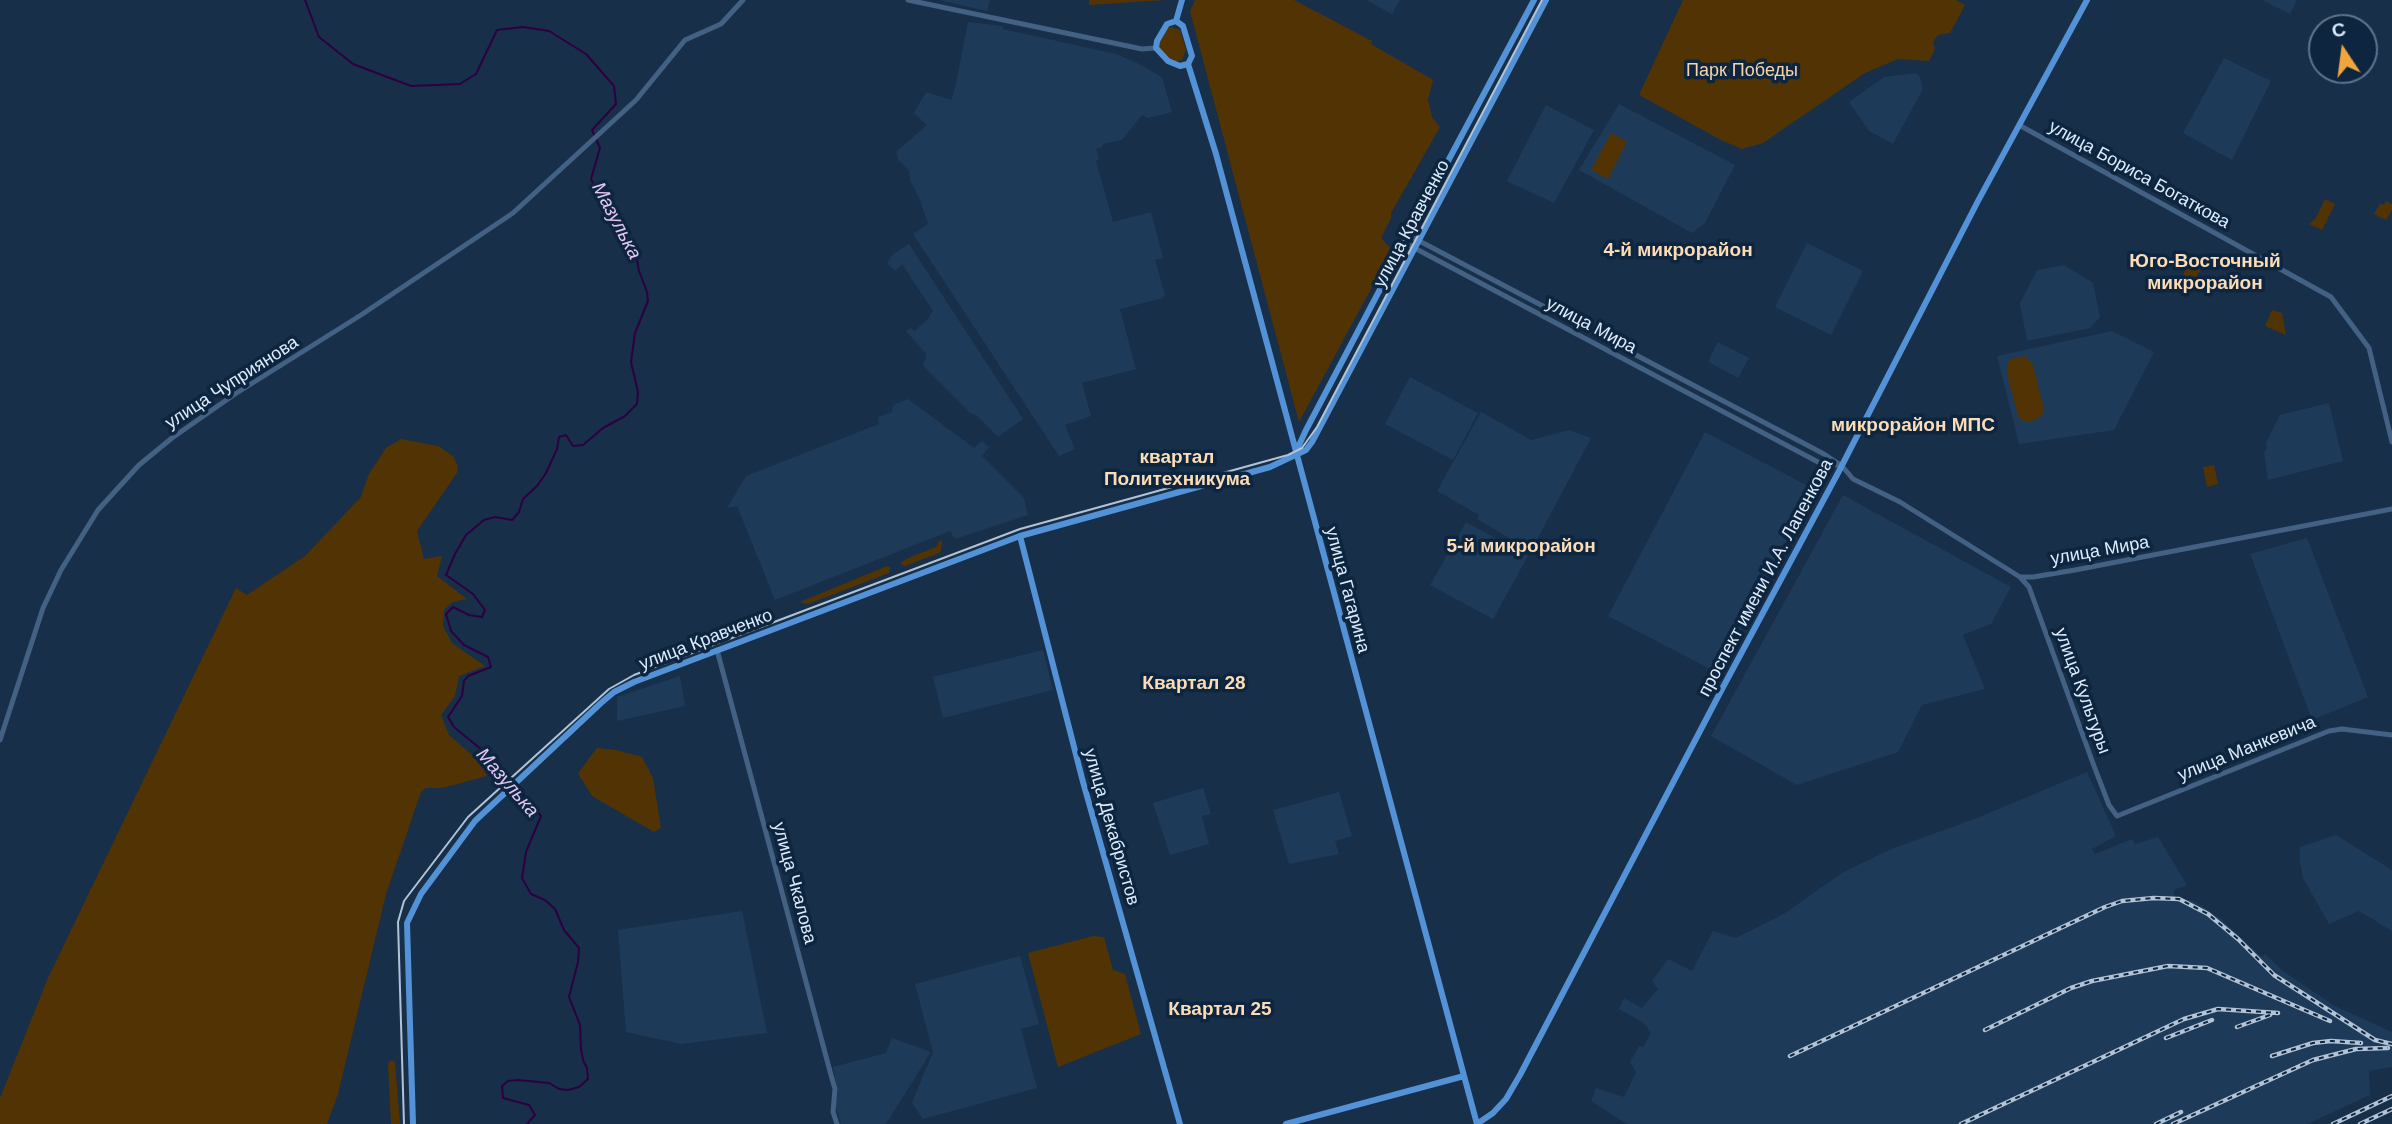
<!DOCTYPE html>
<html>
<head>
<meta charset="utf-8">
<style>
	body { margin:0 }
	#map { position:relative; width:2392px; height:1124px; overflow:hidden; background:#172f49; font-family:Arial,sans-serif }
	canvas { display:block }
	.north { position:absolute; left:2308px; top:14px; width:70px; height:70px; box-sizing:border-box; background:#0d253e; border:2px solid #60758a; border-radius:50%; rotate:347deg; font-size:19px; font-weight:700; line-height:28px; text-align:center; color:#ddecfd }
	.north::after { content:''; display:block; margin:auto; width:24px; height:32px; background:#f0a63e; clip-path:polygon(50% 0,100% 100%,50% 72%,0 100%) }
</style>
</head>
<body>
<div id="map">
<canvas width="2392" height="1124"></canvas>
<div class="north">С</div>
</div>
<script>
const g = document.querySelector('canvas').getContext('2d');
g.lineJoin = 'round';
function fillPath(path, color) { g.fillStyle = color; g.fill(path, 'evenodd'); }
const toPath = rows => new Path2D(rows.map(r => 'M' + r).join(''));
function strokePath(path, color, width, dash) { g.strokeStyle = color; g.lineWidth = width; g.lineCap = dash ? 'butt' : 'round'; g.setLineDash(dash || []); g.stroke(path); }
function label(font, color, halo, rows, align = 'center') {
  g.font = font + ' Arial,sans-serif'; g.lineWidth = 7; g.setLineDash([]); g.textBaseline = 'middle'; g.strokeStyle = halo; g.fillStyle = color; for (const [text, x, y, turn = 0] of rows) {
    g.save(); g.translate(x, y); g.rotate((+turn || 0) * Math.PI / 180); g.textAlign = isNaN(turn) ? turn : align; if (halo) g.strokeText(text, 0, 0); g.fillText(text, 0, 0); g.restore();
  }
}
fillPath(toPath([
	[939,0,990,0,987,11],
	[1366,0,1400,0,1392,14],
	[2262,0,2297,0,2290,14],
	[968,22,1003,26,1003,29,1116,54,1137,63,1162,77,1172,112,1148,118,1142,115,1122,140,1103,144,1102,147,1096,149,1099,159,1096,161,1113,222,1151,212,1163,258,1155,260,1165,295,1163,298,1120,309,1136,369,1082,383,1091,416,1065,425,1075,449,1059,456,913,234,928,224,920,200,910,180,909,170,898,159,896,152,927,125,914,113,926,92,951,100,955,88],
	[2224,58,2271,81,2232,160,2183,133],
	[1916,73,1920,77,1923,89,1893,144,1869,131,1849,102,1884,77],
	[1619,104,1735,165,1705,223,1692,233,1579,170],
	[1546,105,1594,130,1554,203,1507,181],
	[1807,243,1863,271,1831,335,1775,307],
	[909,244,1023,419,998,437,977,416,970,413,925,368,923,363,926,359,926,354,906,331,911,328,914,331,926,321,933,311,902,264,895,271,887,263,893,254],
	[2064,265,2093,283,2100,317,2090,328,2027,341,2020,303,2037,270],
	[2112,331,2154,352,2114,430,2019,444,1997,356],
	[1718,342,1749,358,1738,378,1708,362],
	[1410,377,1478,413,1453,460,1385,424],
	[908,399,974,448,982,441,989,447,982,456,1024,498,1028,515,955,539,950,531,940,535,775,600,737,506,727,508,746,476,879,424,878,417,892,412,893,405],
	[2329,403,2343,461,2268,480,2264,452,2267,449,2266,443,2280,415],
	[1481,412,1531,440,1569,430,1591,438,1531,551,1477,519,1479,515,1437,491],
	[1705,432,1814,489,1718,673,1608,616],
	[1843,495,2011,587,1991,624,1963,635,1985,689,1922,705,1898,752,1797,785,1711,736],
	[1466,522,1528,556,1493,619,1430,585],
	[2307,538,2368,697,2312,720,2250,554],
	[1043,650,1053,690,943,718,933,677],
	[680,676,685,706,617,721,617,697],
	[2087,772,2116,836,2092,849,2095,854,2132,839,2135,844,2158,837,2187,885,2174,890,2174,897,2194,901,2220,918,2262,957,2265,954,2283,971,2333,1005,2392,1032,2392,1067,2369,1071,2370,1095,2307,1124,1627,1124,1591,1101,1596,1088,1624,1097,1636,1072,1630,1062,1639,1046,1643,1047,1651,1033,1644,1023,1619,1009,1624,998,1642,1008,1658,989,1652,981,1668,959,1692,971,1713,931,1736,938,1785,913,1842,873,1889,850,1977,818],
	[1203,788,1211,814,1202,816,1209,844,1170,855,1153,803],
	[1339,792,1352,836,1335,841,1339,854,1289,864,1273,810],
	[2336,835,2392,870,2392,931,2359,911,2329,924,2303,878,2300,862,2300,847],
	[742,911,767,1033,681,1044,626,1032,618,930],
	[1020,956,1039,1024,1021,1029,1037,1088,923,1119,912,1103,933,1052,915,984],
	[892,1038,931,1052,886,1124,841,1124,835,1105,838,1093,833,1067,886,1053]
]), '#1d3b59');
fillPath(toPath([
	[1089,0,1166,0,1089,5],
	[1195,0,1294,0,1372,41,1371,44,1433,80,1428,99,1432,117,1440,127,1391,213,1391,218,1381,238,1392,250,1299,422,1190,11],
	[1683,0,1956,0,1965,5,1950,33,1938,35,1933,42,1935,49,1929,61,1898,59,1865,73,1763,143,1742,149,1721,140,1639,95],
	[1172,27,1180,30,1186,50,1182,60,1174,62,1161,51,1159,47,1159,42,1167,28],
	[1611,133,1627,142,1608,179,1591,170],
	[2325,199,2335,204,2322,230,2309,224,2316,218],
	[2386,201,2392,204,2392,210,2386,220,2374,214,2380,204,2384,205],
	[2189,262,2201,268,2192,287,2180,281],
	[2272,310,2282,313,2286,335,2265,326],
	[2025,356,2033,365,2044,409,2042,416,2030,422,2021,420,2018,416,2007,374,2008,363,2011,359],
	[401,439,438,446,453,456,458,466,457,473,417,531,424,559,442,556,437,576,467,599,453,602,444,610,443,626,452,643,485,666,459,676,455,696,441,715,449,735,480,762,487,776,442,788,426,788,421,792,386,894,338,1094,327,1124,0,1124,0,1098,48,978,236,588,247,595,305,556,361,497,369,474,386,448],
	[2214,465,2218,484,2207,487,2203,467],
	[940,540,942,541,941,551,939,553,905,566,901,565,901,562,913,556,936,547],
	[887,566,890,567,889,573,808,604,800,602],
	[597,748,616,750,642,757,653,778,661,828,654,832,592,796,578,773],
	[1093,936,1104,937,1113,970,1125,974,1141,1034,1058,1067,1028,953],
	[391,1060,395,1062,400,1124,391,1124,388,1064]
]), '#523404');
strokePath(toPath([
	[305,0,319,37,353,64,411,86,460,84,476,74,497,30,523,27,549,31,586,54,614,86,616,104,592,130,600,148,591,179,607,210,636,255,639,271,647,292,648,301,635,333,631,362,638,392,637,404,625,416,603,428,583,445,573,446,566,435,559,437,557,449,546,473,537,486,523,499,519,512,512,520,495,517,484,520,466,535,455,554,446,575,473,594,485,610,482,617,469,615,453,607,446,614,451,631,464,645,488,657,491,667,468,676,464,681,462,696,448,717,454,727,488,755,512,782],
	[516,786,541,816,526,852,522,878,531,894,545,900,555,909,564,930,579,948,578,962,569,997,580,1025,581,1049,583,1060,587,1068,588,1079,579,1087,568,1090,559,1089,549,1083,518,1080,508,1081,502,1086,503,1098,529,1105,535,1115,527,1124]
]), '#2d0041', 2);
strokePath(toPath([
	[908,0,1142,49,1156,48],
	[2019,125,2331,297,2369,348,2392,442],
	[1408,235,1824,454,1842,466,1853,479,1900,502,2020,577,2033,577,2075,570,2392,509],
	[1405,243,1818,462,1837,465],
	[2020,577,2029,587,2094,766,2109,805,2117,816,2329,731,2342,729,2392,735],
	[717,650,831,1075,835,1089,833,1112,837,1124],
	[0,740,43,608,61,570,98,510,139,465,172,438,235,394,361,315,513,213,636,100,685,40,721,24,743,0]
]), '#436182', 5);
strokePath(toPath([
	[1176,21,1183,26,1192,56,1188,64,1180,66,1168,61,1156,48,1157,41,1167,24,1176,21],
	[1176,21,1182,0],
	[1188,64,1216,154,1477,1124],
	[1295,454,1306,430,1416,221,1534,0],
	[1020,536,1083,782,1180,1124],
	[413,1124,407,923,421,894,475,821,601,703,614,692,634,682,1020,536,1270,467,1306,450,1312,442,1546,0],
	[1286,1124,1464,1076],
	[1477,1124,1493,1113,1506,1099,1520,1075,1722,689,1838,473,1978,201,2087,0]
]), '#5392d6', 6);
strokePath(toPath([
	[404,1124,398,922,404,901,410,893,468,817,609,689,634,675,1020,529,1288,455,1302,448,1317,427,1542,0]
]), '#b2c3d6', 2);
const rail = toPath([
	[2237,1027,2270,1015],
	[1985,1030,2071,988,2092,981,2168,966,2207,968,2330,1021],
	[2166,1038,2212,1020],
	[1790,1056,2105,907,2122,901,2154,898,2179,899,2208,914,2238,939,2274,975,2375,1040,2392,1044],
	[2272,1056,2313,1043,2331,1041,2361,1043],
	[1961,1124,2184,1019,2218,1009,2278,1013],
	[2156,1124,2181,1112],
	[2173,1124,2313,1060,2356,1049,2388,1048],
	[2333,1124,2392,1096],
	[2360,1124,2392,1109]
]);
strokePath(rail, '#b2c3d6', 4.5);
strokePath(rail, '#0d253e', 2, [5]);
label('18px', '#f8d4a9', '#0d253e', [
	["Парк Победы",1742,71]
]);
label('18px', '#ddecfd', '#0d253e', [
	["улица Бориса Богаткова",2139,175,29],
	["улица Кравченко",1412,224,-62],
	["улица Мира",1591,326,28],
	["улица Чуприянова",232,383,-33],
	["улица Мира",2100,551,-10],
	["проспект имени И.А. Лапенкова",1766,578,-62],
	["улица Гагарина",1347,590,75],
	["улица Кравченко",706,640,-21],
	["улица Культуры",2082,691,70],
	["улица Манкевича",2247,749,-22],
	["улица Декабристов",1111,827,74],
	["улица Чкалова",794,883,75]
]);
label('italic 19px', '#e2c6f4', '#0d253e', [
	["Мазулька",616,221,62],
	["Мазулька",507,783,49]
]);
label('bold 19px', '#fbdcb6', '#0d253e', [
	["4-й микрорайон",1678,251],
	["Юго-Восточный",2205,262],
	["микрорайон",2205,284],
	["микрорайон МПС",1913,426],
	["квартал",1177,458],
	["Политехникума",1177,480],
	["5-й микрорайон",1521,547],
	["Квартал 28",1194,684],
	["Квартал 25",1220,1010]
]);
</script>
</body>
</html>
